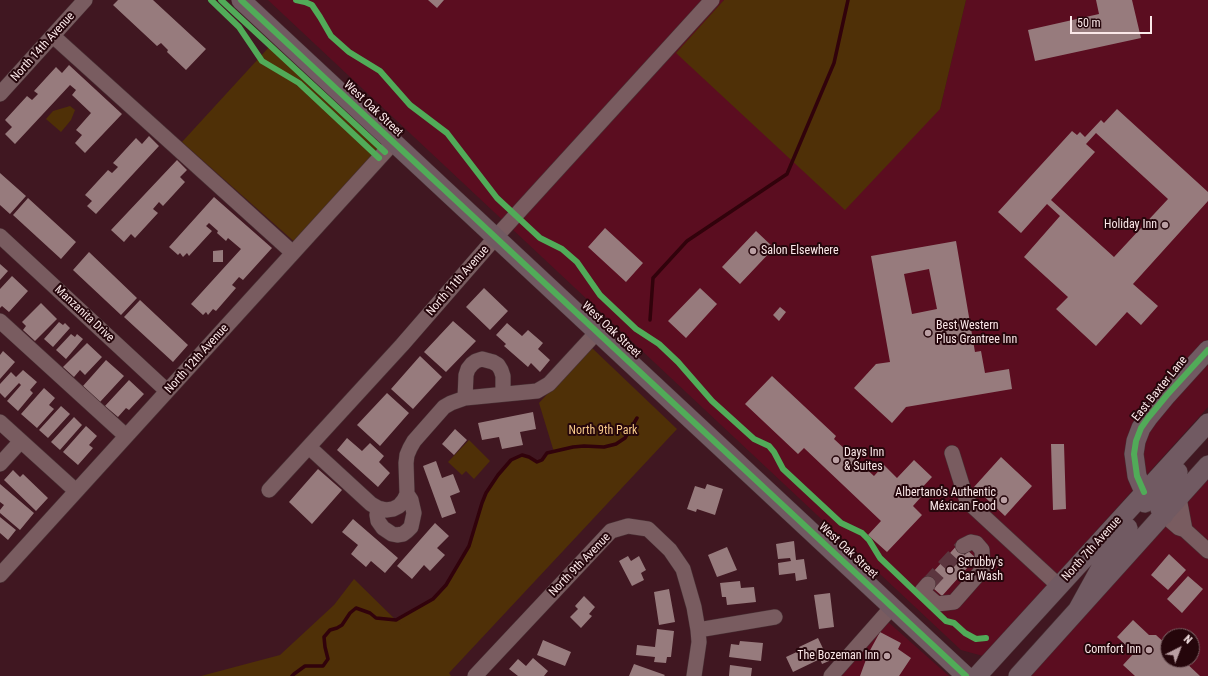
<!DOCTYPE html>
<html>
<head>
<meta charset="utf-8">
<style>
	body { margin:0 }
	#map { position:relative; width:1208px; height:676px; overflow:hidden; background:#401721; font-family:"Roboto Condensed",sans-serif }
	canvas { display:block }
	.north { position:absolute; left:1160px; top:628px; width:40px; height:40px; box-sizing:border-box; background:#25060b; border:1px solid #7b6064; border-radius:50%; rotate:42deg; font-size:11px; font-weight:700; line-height:16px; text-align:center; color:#fbe8e9 }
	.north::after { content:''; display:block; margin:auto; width:14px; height:18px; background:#ba9fa3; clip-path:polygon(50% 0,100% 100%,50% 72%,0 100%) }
	.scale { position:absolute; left:1070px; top:16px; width:82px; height:18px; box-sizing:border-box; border:2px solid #fbe8e9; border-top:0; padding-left:5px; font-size:12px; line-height:14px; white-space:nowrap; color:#fbe8e9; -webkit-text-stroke:3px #25060b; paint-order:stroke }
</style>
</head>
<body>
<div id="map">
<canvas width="1208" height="676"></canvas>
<div class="north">N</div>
<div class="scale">50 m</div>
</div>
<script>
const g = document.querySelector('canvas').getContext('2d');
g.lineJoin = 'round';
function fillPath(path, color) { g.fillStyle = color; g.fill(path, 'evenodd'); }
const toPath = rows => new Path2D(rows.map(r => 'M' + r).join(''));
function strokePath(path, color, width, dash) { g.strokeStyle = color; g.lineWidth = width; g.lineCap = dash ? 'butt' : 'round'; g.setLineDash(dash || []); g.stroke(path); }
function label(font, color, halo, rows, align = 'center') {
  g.font = font + ' "Roboto Condensed",sans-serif'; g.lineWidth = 4; g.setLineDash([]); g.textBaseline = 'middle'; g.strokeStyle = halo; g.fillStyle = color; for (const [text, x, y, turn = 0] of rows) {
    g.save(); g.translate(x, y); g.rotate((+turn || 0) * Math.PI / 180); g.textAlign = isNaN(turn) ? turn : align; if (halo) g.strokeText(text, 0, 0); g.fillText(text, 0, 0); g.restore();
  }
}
fillPath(toPath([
	[268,0,724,0,677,53,940,109,966,0,1208,0,1208,407,983,656,961,650],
	[1208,477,1208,676,1026,676],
	[1168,636,1192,636,1192,660,1168,660],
	[887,621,949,676,836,676]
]), '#5b0d20');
fillPath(toPath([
	[724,0,966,0,940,109,845,210,676,53],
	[270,46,382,151,298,245,182,142],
	[70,106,75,110,71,120,61,132,46,119,53,111],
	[591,347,677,429,449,673,451,676,201,676,280,655,334,605,354,579,403,627,396,620,433,599,446,585,469,546,482,503,486,493,498,475,511,460,522,455,529,457,537,462,542,460,547,453,554,452,539,403],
	[469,440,490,461,474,479,466,471,462,475,448,462]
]), '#4f3007');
strokePath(toPath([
	[650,320,653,278,687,241,787,174,834,63,848,0],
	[292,676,294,674,305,666,323,666,328,659,325,647,324,637,330,630,337,628,342,625,350,613,356,608,370,613,376,618,396,620,433,599,446,585,469,546,482,503,486,493,498,475,511,460,522,455,529,457,537,462,542,460,547,453,573,447,584,446,604,447,616,444,625,438,637,418]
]), '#31020b', 3.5);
fillPath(toPath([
	[118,0,153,0,206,49,186,70,167,52,168,50,161,43,157,46,113,5],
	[428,0,444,0,437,8],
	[1096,0,1132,0,1141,38,1035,61,1028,30,1099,14],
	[69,65,122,114,85,153,75,143,82,135,76,130,91,113,72,95,76,90,70,85,15,144,5,134,12,127,5,120,27,96,32,100,38,94,34,91,56,67,62,73],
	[1117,109,1208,192,1208,201,1133,284,1158,306,1141,325,1127,312,1096,346,1056,309,1068,297,1024,257,1060,216,1047,204,1021,233,998,212,1072,131,1077,135,1080,132,1085,137,1101,120,1104,123],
	[1096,133,1168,199,1114,257,1051,200,1095,152,1086,144],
	[149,136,159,146,96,214,87,206,92,201,85,195,108,170,112,173,118,167,113,163,136,138,142,144],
	[177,160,187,170,180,177,185,182,163,206,159,202,153,209,158,213,135,238,131,234,124,242,111,230],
	[0,173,26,196,10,214,0,205],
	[214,197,272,248,243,280,239,277,232,285,236,288,216,311,213,309,208,315,206,312,203,315,191,304,241,249,228,238,226,241,217,233,218,231,209,223,206,226,212,231,189,256,187,253,183,257,180,253,178,255,169,247],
	[28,198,76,242,61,259,13,215],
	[605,228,643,263,626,282,588,247],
	[756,231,774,248,740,284,722,267],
	[956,241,975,352,981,351,985,373,1009,369,1012,389,906,407,892,423,854,388,876,364,890,362,871,256],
	[929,269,937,309,912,314,904,274],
	[223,250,223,262,213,262,213,251],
	[89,252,137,298,121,315,73,270],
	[0,264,8,271,0,280],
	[12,276,28,291,9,312,2,306,0,308,0,289],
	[484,288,508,311,490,330,466,307],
	[700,288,717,304,686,338,668,321],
	[140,300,188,345,173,362,124,317],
	[41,303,57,319,35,341,23,330,26,326,22,322],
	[780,307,786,312,779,321,773,315],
	[453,321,476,341,446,372,424,352],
	[59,322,63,325,65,323,70,328,53,347,44,339],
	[507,323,522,336,528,330,543,343,538,349,550,360,540,372,531,363,528,367,504,346,506,344,496,335],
	[71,334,75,337,77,334,83,339,66,359,56,350],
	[87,343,102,357,85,375,80,370,74,377,63,367],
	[3,351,15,362,0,379,0,355],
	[420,356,442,377,413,409,391,389],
	[106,360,124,376,100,402,83,386],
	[23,370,37,382,30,390,33,393,18,411,7,401,21,385,19,383,5,398,0,393,0,384,11,372,16,377],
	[772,376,836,436,834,439,874,476,884,465,897,478,914,460,932,477,917,493,921,497,913,506,922,515,887,552,868,535,881,521,804,448,798,454,745,404],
	[129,380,144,394,129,410,126,408,118,417,105,406],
	[44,388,55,398,49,405,54,409,37,428,21,414],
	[387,393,409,413,380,446,357,425],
	[61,406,70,414,48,438,39,430],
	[533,412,536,429,520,432,523,445,502,449,499,437,482,440,478,423],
	[74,417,82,425,60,450,51,442],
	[86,426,97,436,89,445,93,448,78,465,63,452],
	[455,429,467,440,454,455,442,444],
	[347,438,362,451,370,443,384,456,379,462,390,473,378,487,337,450],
	[1051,444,1064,444,1066,509,1053,510],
	[1001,457,1032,486,1005,516,974,487],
	[436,461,442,478,453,474,460,492,450,496,456,513,442,518,423,466],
	[318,469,342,490,312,524,289,502],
	[13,470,20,477,23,474,48,498,36,511,4,480],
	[0,484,34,513,20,530,0,513,0,510,4,505,0,502],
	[707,484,723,489,715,515,697,509,696,512,687,509,695,486,705,489],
	[0,517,16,530,8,540,0,533],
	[353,519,398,558,385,573,371,561,366,567,351,554,358,545,342,532],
	[435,523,449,536,437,548,445,555,430,571,424,565,412,579,397,566],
	[794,541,796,560,804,559,807,579,796,581,795,573,779,575,778,563,791,561,790,558,778,559,776,544],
	[959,543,976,558,942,596,925,581],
	[727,547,737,570,717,577,708,555],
	[1169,554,1186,570,1168,590,1151,575],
	[628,556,631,561,639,556,646,570,641,573,644,580,632,586,619,561],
	[1188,576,1203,589,1182,613,1167,599],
	[740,581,741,588,754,587,756,602,727,605,726,597,722,597,720,583],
	[669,589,675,622,659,625,654,592],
	[830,593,834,627,819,629,814,595],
	[584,596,595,607,589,614,592,616,581,628,570,617,578,609,575,606],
	[1133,620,1149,635,1156,635,1168,646,1168,660,1183,660,1200,676,1135,676,1123,665,1134,653,1117,637],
	[657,629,674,631,671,657,667,657,666,663,654,662,655,657,636,655,637,645,655,647],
	[880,632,901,643,898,649,911,658,899,676,860,676,868,654],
	[818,638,829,661,822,664,820,659,793,672,786,657,801,650,799,647],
	[543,640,571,652,565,666,537,655],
	[740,641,763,643,761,661,729,657,731,644,739,645],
	[533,658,548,671,544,676,518,676,509,669,518,659,526,666],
	[634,664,665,675,664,676,629,676],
	[730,665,752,668,751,676,729,676]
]), '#977b7d');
strokePath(toPath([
	[928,584,963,546]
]), '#5c363f', 15, [15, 8]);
const minor = toPath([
	[53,36,293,253],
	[0,94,85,0],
	[0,236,167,391],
	[0,321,126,436],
	[465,398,466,375,468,369,472,364,476,361,482,359,493,362,498,365,501,370,503,376,503,394],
	[0,422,76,491],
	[309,447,371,504,378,508,386,510,393,509,399,506,404,500,407,494,406,463,407,455,410,448,414,441,444,407,451,403,465,398,537,391,549,384,597,332],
	[952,453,967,501,1059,586],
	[0,464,21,441],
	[269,490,402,345,495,238,712,0],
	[1179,498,1185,530],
	[378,508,377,515,378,521,383,528,392,534,397,535,403,534,407,531,411,527,414,513,411,500,407,494],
	[1164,515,1179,528,1185,530,1208,551],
	[0,575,393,143],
	[928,584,922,591,937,604,954,602,983,569,982,550,976,543,971,542,963,546],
	[698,630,775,617],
	[475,676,611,531,628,526,648,529,670,550,683,569,694,607,698,630,699,642,694,676],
	[831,676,892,607]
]);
const major = toPath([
	[241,0,966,676],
	[1145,503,1144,492,1137,476,1134,454,1136,441,1141,428,1148,418,1167,395,1208,350],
	[1164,515,1160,509,1160,499,1161,494,1166,485,1178,472],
	[1078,609,1111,549,1128,528],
	[977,676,1208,423],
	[1018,676,1208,465]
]);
strokePath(minor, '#493135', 16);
strokePath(major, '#493135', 20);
strokePath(minor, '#795c60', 15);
strokePath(major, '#715a62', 19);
strokePath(toPath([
	[211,0,239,27,262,61,299,83,379,158],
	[221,0,385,152],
	[241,0,966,676],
	[296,0,305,2,312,5,320,17,331,36,349,52,380,71,410,105,447,133,497,198,540,238,562,249,577,262,600,295,636,329,659,344,678,362,712,401,754,439,769,446,774,452,783,469,841,523,862,533,869,540,880,558,946,621,954,623,965,633,976,639,986,638],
	[1144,492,1137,476,1134,454,1136,441,1141,428,1148,418,1167,395,1208,350]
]), '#51ab58', 6);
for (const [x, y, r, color] of [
	[1165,225,4,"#ba9fa3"],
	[753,251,4,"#ba9fa3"],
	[928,333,4,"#ba9fa3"],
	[836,460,4,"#ba9fa3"],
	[1004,500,4,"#ba9fa3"],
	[950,570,4,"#ba9fa3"],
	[1149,650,4,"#ba9fa3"],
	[887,656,4,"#ba9fa3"]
]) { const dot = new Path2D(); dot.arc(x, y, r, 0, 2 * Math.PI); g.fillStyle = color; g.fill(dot); strokePath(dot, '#25060b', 1.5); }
label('12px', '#fbe8e9', '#25060b', [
	["North 14th Avenue",43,47,-48],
	["West Oak Street",373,109,43],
	["North 11th Avenue",458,281,-49],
	["Manzanita Drive",84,314,43],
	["West Oak Street",611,330,43],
	["North 12th Avenue",197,359,-48],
	["East Baxter Lane",1160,389,-51],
	["North 7th Avenue",1092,549,-48],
	["West Oak Street",848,551,43],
	["North 9th Avenue",580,565,-46]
]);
label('12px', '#fbe8e9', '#25060b', [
	["Holiday Inn",1157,225],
	["Salon Elsewhere",761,251,"left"],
	["Best Western",936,326,"left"],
	["Plus Grantree Inn",936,340,"left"],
	["Days Inn",844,453,"left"],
	["& Suites",844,467,"left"],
	["Albertano's Authentic",996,493],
	["Méxican Food",996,507],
	["Scrubby's",958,563,"left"],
	["Car Wash",958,577,"left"],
	["Comfort Inn",1141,650],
	["The Bozeman Inn",879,656]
], 'right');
label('12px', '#f6c889', '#25060b', [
	["North 9th Park",603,431]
]);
</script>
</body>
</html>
